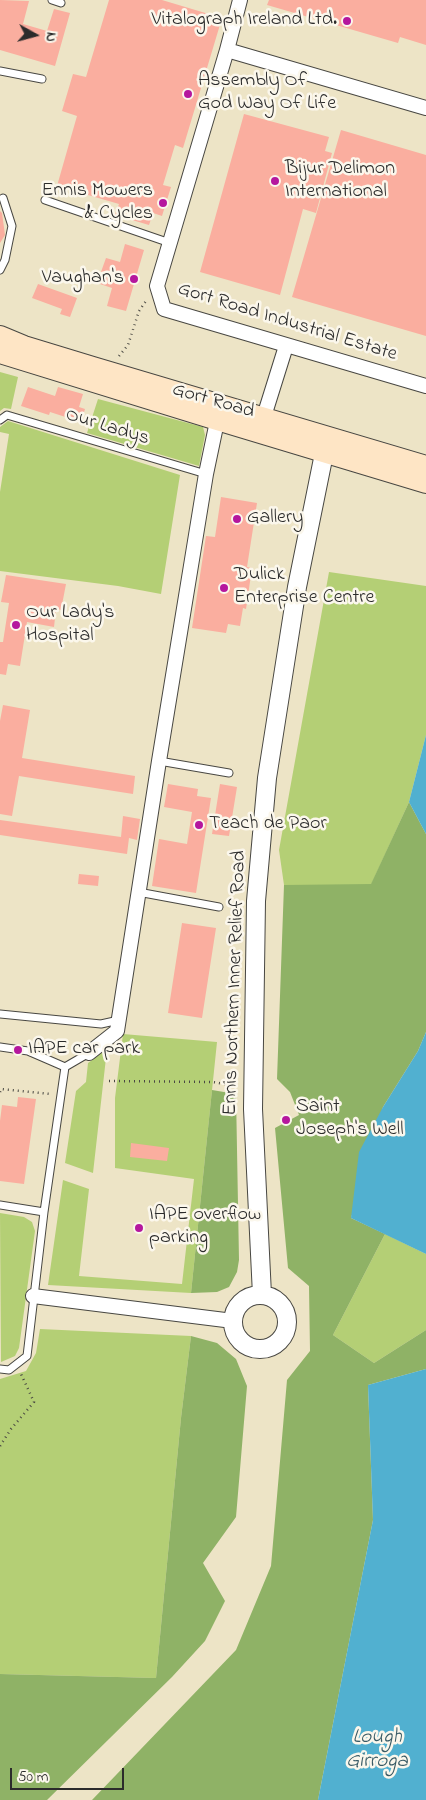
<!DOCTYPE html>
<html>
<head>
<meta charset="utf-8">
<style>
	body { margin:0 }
	#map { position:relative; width:426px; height:1800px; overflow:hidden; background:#ede4c6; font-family:"Indie Flower",sans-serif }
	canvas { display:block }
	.north { position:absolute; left:10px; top:10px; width:50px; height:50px; -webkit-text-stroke:4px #fbf7ec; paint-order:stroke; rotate:97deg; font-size:14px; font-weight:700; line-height:20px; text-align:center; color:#2b2b2b }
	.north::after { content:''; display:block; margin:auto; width:18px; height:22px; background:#2b2b2b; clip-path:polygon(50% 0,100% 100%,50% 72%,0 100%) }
	.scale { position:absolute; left:10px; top:1768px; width:114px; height:22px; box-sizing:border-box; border:2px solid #2b2b2b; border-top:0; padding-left:6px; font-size:15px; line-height:18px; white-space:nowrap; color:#2b2b2b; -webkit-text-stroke:4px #fbf7ec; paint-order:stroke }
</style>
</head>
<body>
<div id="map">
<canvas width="426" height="1800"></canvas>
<div class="north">N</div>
<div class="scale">50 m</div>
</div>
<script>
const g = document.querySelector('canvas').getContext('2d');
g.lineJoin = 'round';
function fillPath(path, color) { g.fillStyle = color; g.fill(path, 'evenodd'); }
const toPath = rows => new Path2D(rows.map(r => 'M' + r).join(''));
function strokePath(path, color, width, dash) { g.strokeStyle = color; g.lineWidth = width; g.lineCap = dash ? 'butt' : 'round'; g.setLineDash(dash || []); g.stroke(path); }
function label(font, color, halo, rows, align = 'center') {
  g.font = font + ' "Indie Flower",sans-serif'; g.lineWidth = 5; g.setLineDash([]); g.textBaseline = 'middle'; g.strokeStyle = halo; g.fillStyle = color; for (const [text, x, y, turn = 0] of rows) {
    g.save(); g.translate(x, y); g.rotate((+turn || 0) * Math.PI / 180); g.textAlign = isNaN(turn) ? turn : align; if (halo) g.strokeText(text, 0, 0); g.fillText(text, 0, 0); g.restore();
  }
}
fillPath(toPath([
	[0,372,18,377,11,409,4,408,0,411],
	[98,399,203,427,205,435,199,466,87,433],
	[8,421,180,475,161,594,118,586,0,571,0,492,9,434,0,432,0,427],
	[329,572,426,586,426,735,409,802,371,885,284,885,279,850],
	[123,1034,217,1042,191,1293,48,1285,63,1180,89,1189,79,1276,182,1284,194,1179,115,1168,115,1098],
	[107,1049,93,1173,65,1163,76,1091,86,1082,88,1063],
	[0,1213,24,1217,32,1222,35,1231,19,1348,15,1356,1,1362],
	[385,1234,426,1254,426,1330,374,1363,333,1335],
	[40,1329,191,1336,181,1418,156,1678,0,1674,0,1379,26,1371,36,1353]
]), '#b4cf75');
fillPath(toPath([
	[409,802,426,834,426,1032,418,1051,383,1107,351,1218,385,1234,333,1335,374,1363,426,1330,426,1369,368,1385,373,1520,318,1800,92,1800,236,1650,271,1566,287,1380,310,1351,309,1286,288,1268,275,1128,299,1115,290,1092,277,1079,284,885,371,884],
	[212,1090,236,1094,239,1260,237,1272,229,1287,217,1292,191,1293],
	[191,1336,217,1343,236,1359,247,1386,236,1517,203,1563,225,1601,205,1641,172,1677,47,1800,0,1800,0,1674,156,1678,181,1418]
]), '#8fb266');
fillPath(toPath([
	[426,735,426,834,409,802],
	[426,1032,426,1254,351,1218,359,1152,383,1107,418,1051],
	[426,1369,426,1800,318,1800,373,1520,368,1385]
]), '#51b0d0');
fillPath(toPath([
	[0,0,29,1,23,24,47,31,54,9,70,13,55,66,0,50],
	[109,0,162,0,222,18,183,148,175,145,163,185,171,187,162,216,153,213,149,225,115,215,119,204,57,186,77,116,62,111,73,74,86,77],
	[269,0,426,0,426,45,400,37,398,43,267,5],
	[244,114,329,137,325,151,332,153,316,213,303,209,280,295,200,272],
	[341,130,426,155,426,336,292,297],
	[0,211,2,213,5,235,0,243],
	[125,244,144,250,126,311,107,306,112,288,97,283,106,258,120,262],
	[38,284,77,298,70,317,60,314,62,309,32,298],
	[28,387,55,396,58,387,83,394,79,407,85,409,81,422,50,412,49,415,21,406],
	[221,497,257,503,247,567,252,568,246,609,243,608,240,626,228,624,226,633,192,628,206,536,215,537],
	[6,575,66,584,61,610,56,609,54,627,27,622,20,666,8,664,6,675,0,674,0,642,3,642,9,603,1,602],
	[3,705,30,710,22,758,135,776,133,794,19,776,12,816,0,814,0,721],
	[168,784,198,789,197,796,211,798,196,893,152,886,159,839,187,844,192,812,164,807],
	[220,784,237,787,229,836,212,834],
	[123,816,140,819,137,840,129,838,127,854,0,835,0,820,121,837],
	[79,874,99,876,98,886,78,884],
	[182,923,216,928,202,1018,168,1013],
	[18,1097,36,1099,24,1184,0,1181,0,1121,2,1105,17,1107],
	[131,1143,169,1148,167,1161,130,1157]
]), '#faae9f');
const service = toPath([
	[52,0,61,3],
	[0,71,42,79],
	[45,200,170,243],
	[0,270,5,260,12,226,3,198],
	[0,420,7,415,206,474],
	[159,761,229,773],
	[138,892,219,907],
	[0,1014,101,1024,119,1020],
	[0,1047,28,1051,65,1067],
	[65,1067,89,1053],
	[0,1205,44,1212],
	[0,1369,9,1370,27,1356,44,1212,65,1067]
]);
const minor = toPath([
	[227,50,240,0],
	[426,108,227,50,157,286,164,309,426,386],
	[261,426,286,346],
	[89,1053,117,1031,159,761,206,474,219,412],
	[33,1296,233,1321]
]);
const tertiary = toPath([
	[262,1295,253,1109,256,901,267,778,297,587,327,439],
	'233 1322a27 27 0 1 1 54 0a27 27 0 1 1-54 0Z'
]);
const secondary = toPath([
	[0,336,24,346,93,367,426,466],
	[0,353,217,420,426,483]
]);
strokePath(service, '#484742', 9);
strokePath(minor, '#484742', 16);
strokePath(tertiary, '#484742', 20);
strokePath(secondary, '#484742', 22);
strokePath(toPath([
	[119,356,128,345,139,311,146,301],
	[109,1081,213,1082,237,1086],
	[0,1092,1,1089,50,1094],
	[0,1446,11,1429,34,1402,21,1374]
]), '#484742', 2.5, [1, 4]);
strokePath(service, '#fff', 7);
strokePath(minor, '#fff', 14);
strokePath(tertiary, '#fff', 18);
strokePath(secondary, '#fee5c5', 20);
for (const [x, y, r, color] of [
	[347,21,5,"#b5179e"],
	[188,94,5,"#b5179e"],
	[275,181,5,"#b5179e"],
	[163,203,5,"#b5179e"],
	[134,279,5,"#b5179e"],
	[237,519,5,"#b5179e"],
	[224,588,5,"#b5179e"],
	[16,625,5,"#b5179e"],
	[199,825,5,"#b5179e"],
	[18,1050,5,"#b5179e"],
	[286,1120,5,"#b5179e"],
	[139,1228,5,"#b5179e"]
]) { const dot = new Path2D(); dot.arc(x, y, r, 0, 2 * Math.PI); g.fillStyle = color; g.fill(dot); strokePath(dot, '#fbf7ec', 2); }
label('20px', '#2b2b2b', '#fbf7ec', [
	["Vitalograph Ireland Ltd.",337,21,"right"],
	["Assembly Of",198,82],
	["God Way Of Life",198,105],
	["Bijur Delimon",285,170],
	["International",285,193],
	["Ennis Mowers",153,192,"right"],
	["& Cycles",153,215,"right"],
	["Vaughan's",124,279,"right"],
	["Gallery",247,519],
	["Dulick",234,576],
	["Enterprise Centre",234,599],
	["Our Lady's",26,614],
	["Hospital",26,637],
	["Teach de Paor",209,825],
	["IAPE car park",28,1050],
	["Saint",296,1108],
	["Joseph's Well",296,1131],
	["IAPE overflow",149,1216],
	["parking",149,1239]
], 'left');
label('20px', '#2b2b2b', '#fbf7ec', [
	["Gort Road Industrial Estate",287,323,17],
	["Gort Road",213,402,16],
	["Our Ladys",107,428,17],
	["Ennis Northern Inner Relief Road",236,983,-88]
]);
label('italic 21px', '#385a65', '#fbf7ec', [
	["Lough",377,1739],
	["Girroga",377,1763]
]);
</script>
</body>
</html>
